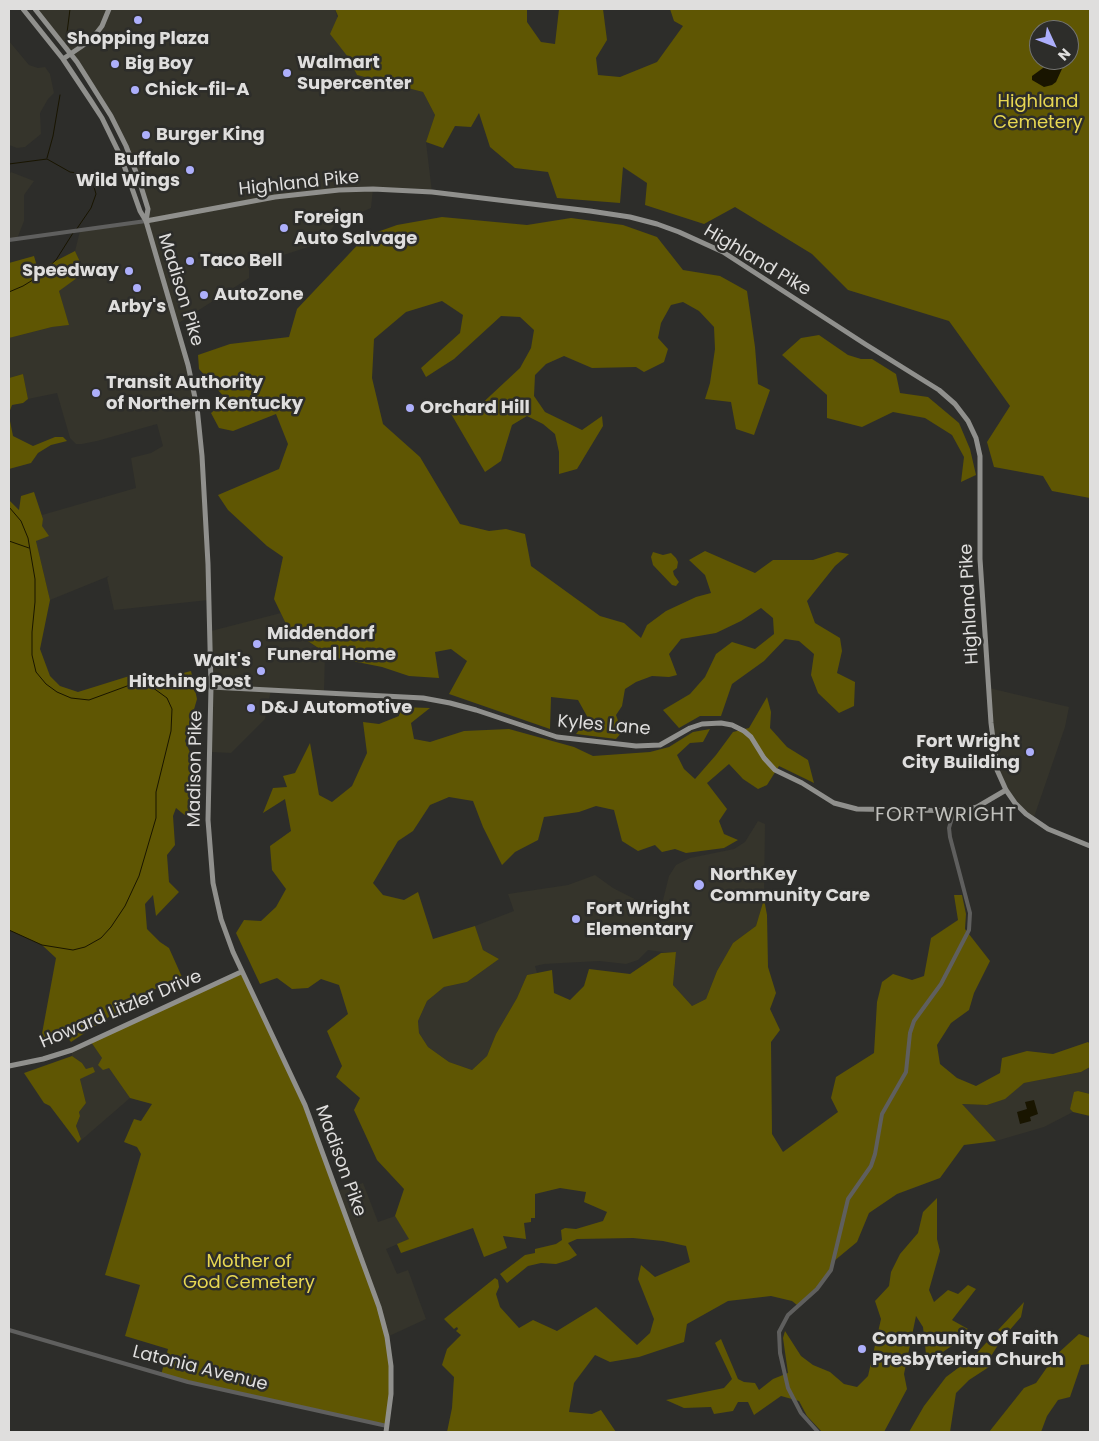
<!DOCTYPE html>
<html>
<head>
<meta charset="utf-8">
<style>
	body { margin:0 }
	#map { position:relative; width:1099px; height:1441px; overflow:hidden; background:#2d2d2a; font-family:Poppins,sans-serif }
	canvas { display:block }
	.frame { position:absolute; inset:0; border:10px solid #dfdedd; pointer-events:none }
	.north { position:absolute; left:1029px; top:20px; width:50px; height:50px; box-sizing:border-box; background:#2d2d2a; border:1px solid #747472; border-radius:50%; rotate:133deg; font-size:14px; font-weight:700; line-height:20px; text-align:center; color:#dfdedd }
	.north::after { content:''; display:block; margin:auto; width:18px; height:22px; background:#adaffb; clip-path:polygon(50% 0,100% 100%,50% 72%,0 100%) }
</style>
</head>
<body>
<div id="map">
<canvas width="1099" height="1441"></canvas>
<div class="frame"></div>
<div class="north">N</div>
</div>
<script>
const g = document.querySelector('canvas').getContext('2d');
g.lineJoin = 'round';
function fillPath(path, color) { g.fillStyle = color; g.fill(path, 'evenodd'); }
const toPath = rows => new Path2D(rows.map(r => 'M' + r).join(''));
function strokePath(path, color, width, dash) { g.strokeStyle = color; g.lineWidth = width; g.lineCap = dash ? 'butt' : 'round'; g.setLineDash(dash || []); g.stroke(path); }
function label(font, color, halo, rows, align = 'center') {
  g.font = font + ' Poppins,sans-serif'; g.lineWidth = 5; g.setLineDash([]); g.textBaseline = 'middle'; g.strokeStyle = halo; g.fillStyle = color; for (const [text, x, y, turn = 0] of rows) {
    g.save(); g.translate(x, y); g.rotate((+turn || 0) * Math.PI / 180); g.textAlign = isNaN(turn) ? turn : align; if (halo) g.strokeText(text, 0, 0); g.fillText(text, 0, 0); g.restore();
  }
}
fillPath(toPath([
	[35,9,335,9,348,57,357,75,423,92,435,115,426,142,432,192,373,189,371,208,336,223,321,243,249,266,249,278,177,324,196,402,209,600,114,610,107,578,109,576,50,600,36,541,41,526,43,519,42,515,136,488,131,458,151,453,163,446,157,424,97,441,82,444,76,444,70,438,57,393,28,399,23,374,9,378,9,338,52,327,68,325,59,291,82,266,75,251,80,231,146,221,148,209,133,164,100,97],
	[9,41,29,65,38,68,45,67,50,74,54,93,48,99,40,113,41,134,25,147,17,148,9,145],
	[11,172,34,181,24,195,24,221,17,239,9,240,9,175],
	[281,613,288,628,325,653,324,692,271,690,265,719,231,753,211,752,211,631],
	[989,688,1069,707,1065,727,1033,820,1021,809,999,775],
	[758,821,765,824,764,899,756,926,733,943,717,971,706,999,692,1006,673,985,676,952,663,952,648,950,638,960,626,964,599,961,544,964,535,966,537,973,527,975,517,998,496,1034,487,1056,472,1070,449,1062,428,1047,419,1033,418,1021,427,1001,444,987,467,982,499,959,483,950,475,926,514,911,508,894,568,885,595,875,613,888,660,912,669,876,676,865,690,858,734,849,745,842],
	[91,1042,130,1098,78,1143,81,1139,76,1126,80,1116,79,1112,86,1103,80,1079,86,1069,82,1063,72,1056,72,1050],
	[1090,1067,1090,1094,1078,1091,1073,1097,1070,1109,1073,1112,1044,1127,996,1141,961,1104,987,1105,1005,1098,1024,1083,1081,1072],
	[363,1183,378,1222,395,1216,410,1239,386,1249,397,1274,408,1270,426,1319,387,1337,337,1191]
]), '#35342b');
fillPath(toPath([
	[335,9,527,9,527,22,541,42,555,44,559,9,603,9,607,40,596,58,598,75,620,77,657,62,683,26,674,21,670,9,1090,9,1090,498,1052,491,1043,476,994,467,987,442,1010,406,949,321,848,290,812,254,735,207,704,224,645,205,647,183,623,167,620,203,557,198,548,172,515,168,490,147,479,113,471,127,455,126,443,148,426,142,435,115,423,92,357,75,348,57,330,34,338,16],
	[1039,30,1069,30,1069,60,1039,60],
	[442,217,527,225,571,218,623,225,657,237,683,270,720,276,747,291,755,347,758,384,770,390,754,435,736,429,731,402,705,399,710,383,715,349,714,327,699,311,683,302,671,305,661,323,658,338,668,349,664,362,644,372,636,367,592,368,564,356,546,364,535,375,534,396,545,412,582,430,602,416,603,426,577,469,559,474,559,452,555,434,543,424,527,416,512,425,501,461,485,472,450,412,476,409,520,368,531,348,534,330,520,317,501,316,454,359,426,377,421,368,460,333,463,315,442,301,406,312,374,339,372,378,383,424,420,457,460,524,489,531,506,529,525,534,531,566,600,616,624,623,641,638,647,625,666,611,696,597,711,593,705,575,689,560,705,551,755,573,773,560,813,560,837,552,849,554,835,566,807,601,815,623,840,638,842,651,837,673,855,682,854,706,839,713,818,693,811,675,814,654,799,641,785,639,764,661,732,684,721,716,700,716,679,728,663,710,690,694,705,677,716,654,732,642,755,649,774,634,773,618,761,608,741,621,716,633,681,639,669,654,677,675,669,677,652,676,636,682,625,689,622,706,616,715,622,732,616,739,576,734,588,718,578,700,551,697,550,729,449,694,467,661,451,649,435,652,439,678,409,676,382,667,332,657,288,628,274,599,283,557,267,546,228,510,218,495,279,469,288,444,276,414,233,431,219,428,211,413,227,400,199,369,198,355,230,344,289,337,297,309,366,236,397,225],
	[75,251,82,266,81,275,59,291,69,325,52,327,9,338,9,263,34,256,38,270],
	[819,335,848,355,861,359,872,359,896,374,900,393,928,397,959,423,970,449,976,475,961,482,964,457,952,435,925,418,893,412,862,427,827,418,827,395,782,355,801,338],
	[23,374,28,399,23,403,12,405,9,413,9,378],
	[9,416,13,436,33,446,55,437,63,437,67,441,51,445,38,453,31,463,9,469],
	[34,492,43,519,42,526,49,536,36,541,50,600,40,649,50,676,60,686,78,692,139,673,152,675,160,679,191,671,197,699,185,741,192,757,189,784,194,809,187,817,176,808,173,816,175,845,167,855,169,882,179,892,156,916,153,895,145,904,147,929,160,942,169,948,186,986,178,992,162,985,124,1007,71,1042,61,1029,41,1039,56,958,42,945,9,930,9,500,19,510,21,496],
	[653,552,663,555,671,553,676,558,678,562,677,568,673,571,674,575,679,582,676,586,672,585,653,565,651,557],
	[767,697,771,712,770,728,787,747,808,760,814,783,779,766,767,785,758,789,743,779,729,764,707,783,727,809,719,821,724,834,738,840,724,848,686,853,675,849,662,852,655,845,638,851,622,841,614,810,596,806,579,812,544,817,538,840,515,852,502,865,483,827,473,801,449,797,430,805,413,831,398,841,373,883,383,895,404,900,418,892,433,939,475,926,483,950,499,959,467,982,444,987,427,1001,418,1021,419,1033,428,1047,449,1062,472,1070,487,1056,496,1034,517,998,527,975,552,970,554,993,570,1000,584,986,589,969,630,974,661,953,676,952,673,985,692,1006,706,999,717,971,733,943,756,926,764,899,767,915,768,967,776,993,770,1009,780,1030,771,1042,772,1134,783,1152,838,1112,831,1098,836,1077,874,1053,877,1002,882,982,893,974,912,980,924,976,931,938,958,920,954,895,962,895,966,914,965,929,990,961,974,993,969,1010,951,1023,937,1045,940,1064,957,1078,976,1086,1000,1073,1002,1058,1027,1051,1053,1054,1088,1042,1090,1044,1090,1067,1081,1072,1024,1083,1005,1099,987,1105,962,1104,996,1141,964,1145,940,1178,897,1194,869,1213,857,1242,834,1261,827,1278,797,1305,792,1301,771,1296,728,1301,687,1324,684,1342,639,1357,610,1362,595,1355,574,1383,569,1412,592,1414,601,1410,616,1432,447,1432,452,1408,454,1377,442,1365,447,1349,461,1335,456,1331,458,1329,457,1327,454,1329,444,1319,495,1278,498,1280,499,1287,496,1294,500,1307,519,1328,533,1320,557,1331,596,1307,637,1345,650,1333,654,1319,638,1279,641,1265,655,1277,690,1262,686,1246,663,1241,633,1238,577,1239,568,1243,577,1255,569,1260,556,1264,541,1263,528,1266,507,1283,500,1274,525,1255,535,1253,535,1249,556,1244,562,1240,561,1230,565,1228,576,1229,603,1221,607,1212,584,1202,586,1192,560,1188,535,1194,535,1218,531,1218,531,1222,524,1223,526,1239,503,1236,507,1248,484,1257,473,1228,401,1253,397,1244,409,1239,395,1216,404,1189,377,1160,354,1110,360,1098,336,1077,342,1066,327,1031,348,1014,339,985,321,979,308,988,292,989,277,978,260,984,236,933,244,920,261,921,276,907,286,889,272,870,270,846,291,831,285,799,263,813,273,788,287,787,283,776,295,773,310,743,319,795,332,802,352,786,367,753,363,722,379,724,399,716,399,707,430,708,411,723,414,739,430,742,464,731,509,729,574,747,593,756,650,752,669,747,693,732,710,729,703,742,690,743,677,755,684,769,695,779,716,755,733,732,749,728],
	[241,972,293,1079,379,1307,391,1366,387,1426,161,1375,168,1349,125,1336,140,1285,105,1275,141,1154,137,1147,124,1142,134,1119,141,1121,152,1104,130,1098,109,1068,103,1070,98,1065,102,1058,91,1042],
	[72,1056,82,1063,86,1069,93,1067,95,1072,80,1079,86,1103,79,1112,80,1116,76,1126,81,1139,78,1143,50,1106,44,1103,24,1073],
	[1078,1091,1090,1094,1090,1116,1073,1112,1070,1109,1074,1092],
	[937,1198,937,1239,940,1251,929,1290,934,1302,948,1290,958,1294,968,1285,976,1289,952,1320,968,1329,953,1345,927,1363,923,1327,916,1316,904,1374,907,1389,884,1432,822,1432,807,1416,799,1401,781,1396,754,1415,748,1402,738,1402,733,1411,714,1414,711,1407,684,1408,666,1400,724,1388,732,1379,715,1343,721,1339,738,1379,744,1382,755,1383,759,1390,773,1379,788,1373,783,1338,785,1331,801,1356,813,1365,830,1372,844,1384,857,1387,868,1376,881,1319,875,1301,889,1286,891,1272,900,1254,918,1233,923,1212],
	[1024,1302,1021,1317,1002,1339,991,1356,989,1367,969,1380,956,1393,950,1432,909,1432,924,1406,946,1377,973,1357],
	[1079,1334,1090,1338,1090,1364,1081,1365,1070,1397,1058,1400,1047,1416,1041,1432,989,1432,1024,1388,1036,1383,1055,1356]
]), '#5f5603');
fillPath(toPath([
	[1054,60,1066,60,1056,82,1052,85,1044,87,1032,80,1032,76],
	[1034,1100,1038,1114,1030,1117,1031,1121,1020,1124,1017,1112,1027,1109,1025,1102]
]), '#191500');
strokePath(toPath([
	[67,33,70,9],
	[47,158,53,136,60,95],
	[9,164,47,159,70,172,85,174,94,187,96,194,91,208,76,230],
	[9,292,23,286,36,278,56,260,73,233],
	[9,507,21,521,28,538,35,579,35,602,32,632,32,655,36,672,46,684,57,692,71,698,89,700,138,682,145,682,167,698,172,709,171,731,156,792,156,818,139,876,125,906,111,927,101,938,85,947,73,950,42,945,9,930],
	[9,541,29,548]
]), '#191500', 1);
strokePath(toPath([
	[9,240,146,221],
	[9,1330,188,1382,387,1426],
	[818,1432,801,1413,788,1388,780,1353,779,1332,788,1315,817,1289,831,1270,848,1199,871,1166,875,1154,882,1114,906,1072,910,1033,914,1021,941,984,969,930,970,913,950,837,949,828,954,811]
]), '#5f5f5e', 4);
strokePath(toPath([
	[23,9,63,59,91,101,102,118,121,157,140,211,146,221,188,365,197,407,202,456,208,564,211,687,208,820,213,883,221,919,233,952,305,1105,379,1307,387,1337,391,1366,391,1394,386,1432],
	[35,9,77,62,111,116,126,146,139,180,148,209,146,221],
	[63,59,88,42,95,35,102,26,109,9],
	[146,221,275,197,339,190,373,189,432,192,590,211,630,217,657,224,679,232,723,252,865,344,939,390,955,404,968,421,976,438,980,456,980,559,991,723,997,770,1006,790,1015,803,1026,814,1048,829,1090,846],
	[211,687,423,698,450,703,476,710,557,737,636,746,660,745,690,728,702,724,721,723,732,725,744,731,751,737,764,758,775,770,802,783,834,803,857,809,963,811,977,807,1006,790],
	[9,1066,43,1059,72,1050,241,972]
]), '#90908d', 5);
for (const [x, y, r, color] of [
	[138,20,5,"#adaffb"],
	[115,64,5,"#adaffb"],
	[287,73,5,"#adaffb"],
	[135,90,5,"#adaffb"],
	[146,135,5,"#adaffb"],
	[190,170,5,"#adaffb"],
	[284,228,5,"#adaffb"],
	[190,261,5,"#adaffb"],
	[129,271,5,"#adaffb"],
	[137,288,5,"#adaffb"],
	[204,295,5,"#adaffb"],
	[96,393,5,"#adaffb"],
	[410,408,5,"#adaffb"],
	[257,644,5,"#adaffb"],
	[261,671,5,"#adaffb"],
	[251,708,5,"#adaffb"],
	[1030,752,5,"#adaffb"],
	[699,885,6,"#adaffb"],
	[576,919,5,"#adaffb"],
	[862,1349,5,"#adaffb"]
]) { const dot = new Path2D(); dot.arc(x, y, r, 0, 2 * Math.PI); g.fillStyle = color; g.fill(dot); strokePath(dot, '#2d2d2a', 2); }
label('bold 18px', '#dfdedd', '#2d2d2a', [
	["Shopping Plaza",138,39,"center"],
	["Walmart",297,63],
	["Supercenter",297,84],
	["Big Boy",125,64],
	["Chick-fil-A",145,90],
	["Burger King",156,135],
	["Buffalo",180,160,"right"],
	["Wild Wings",180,181,"right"],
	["Foreign",294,218],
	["Auto Salvage",294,239],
	["Taco Bell",200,261],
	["Speedway",119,271,"right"],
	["AutoZone",214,295],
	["Arby's",137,307,"center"],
	["Transit Authority",106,383],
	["of Northern Kentucky",106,404],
	["Orchard Hill",420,408],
	["Middendorf",267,634],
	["Funeral Home",267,655],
	["Walt's",251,661,"right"],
	["Hitching Post",251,682,"right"],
	["D&J Automotive",261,708],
	["Fort Wright",1020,742,"right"],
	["City Building",1020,763,"right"],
	["NorthKey",710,875],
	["Community Care",710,896],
	["Fort Wright",586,909],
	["Elementary",586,930],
	["Community Of Faith",872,1339],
	["Presbyterian Church",872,1360]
], 'left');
label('18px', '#e7d752', '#2d2d2a', [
	["Highland",1038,102],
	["Cemetery",1038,123],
	["Mother of",249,1262],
	["God Cemetery",249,1283]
]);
label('18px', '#dfdedd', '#2d2d2a', [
	["Highland Pike",299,184,-6],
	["Highland Pike",757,261,31],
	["Madison Pike",180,290,73],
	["Highland Pike",970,604,-93],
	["Kyles Lane",604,726,5],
	["Madison Pike",196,769,-89],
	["Howard Litzler Drive",121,1010,-23],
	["Madison Pike",340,1161,70],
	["Latonia Avenue",200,1369,14]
]);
g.letterSpacing = '1px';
label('20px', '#c0c0bc', '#2d2d2a', [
	["FORT WRIGHT",946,816]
]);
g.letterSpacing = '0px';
</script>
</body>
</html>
